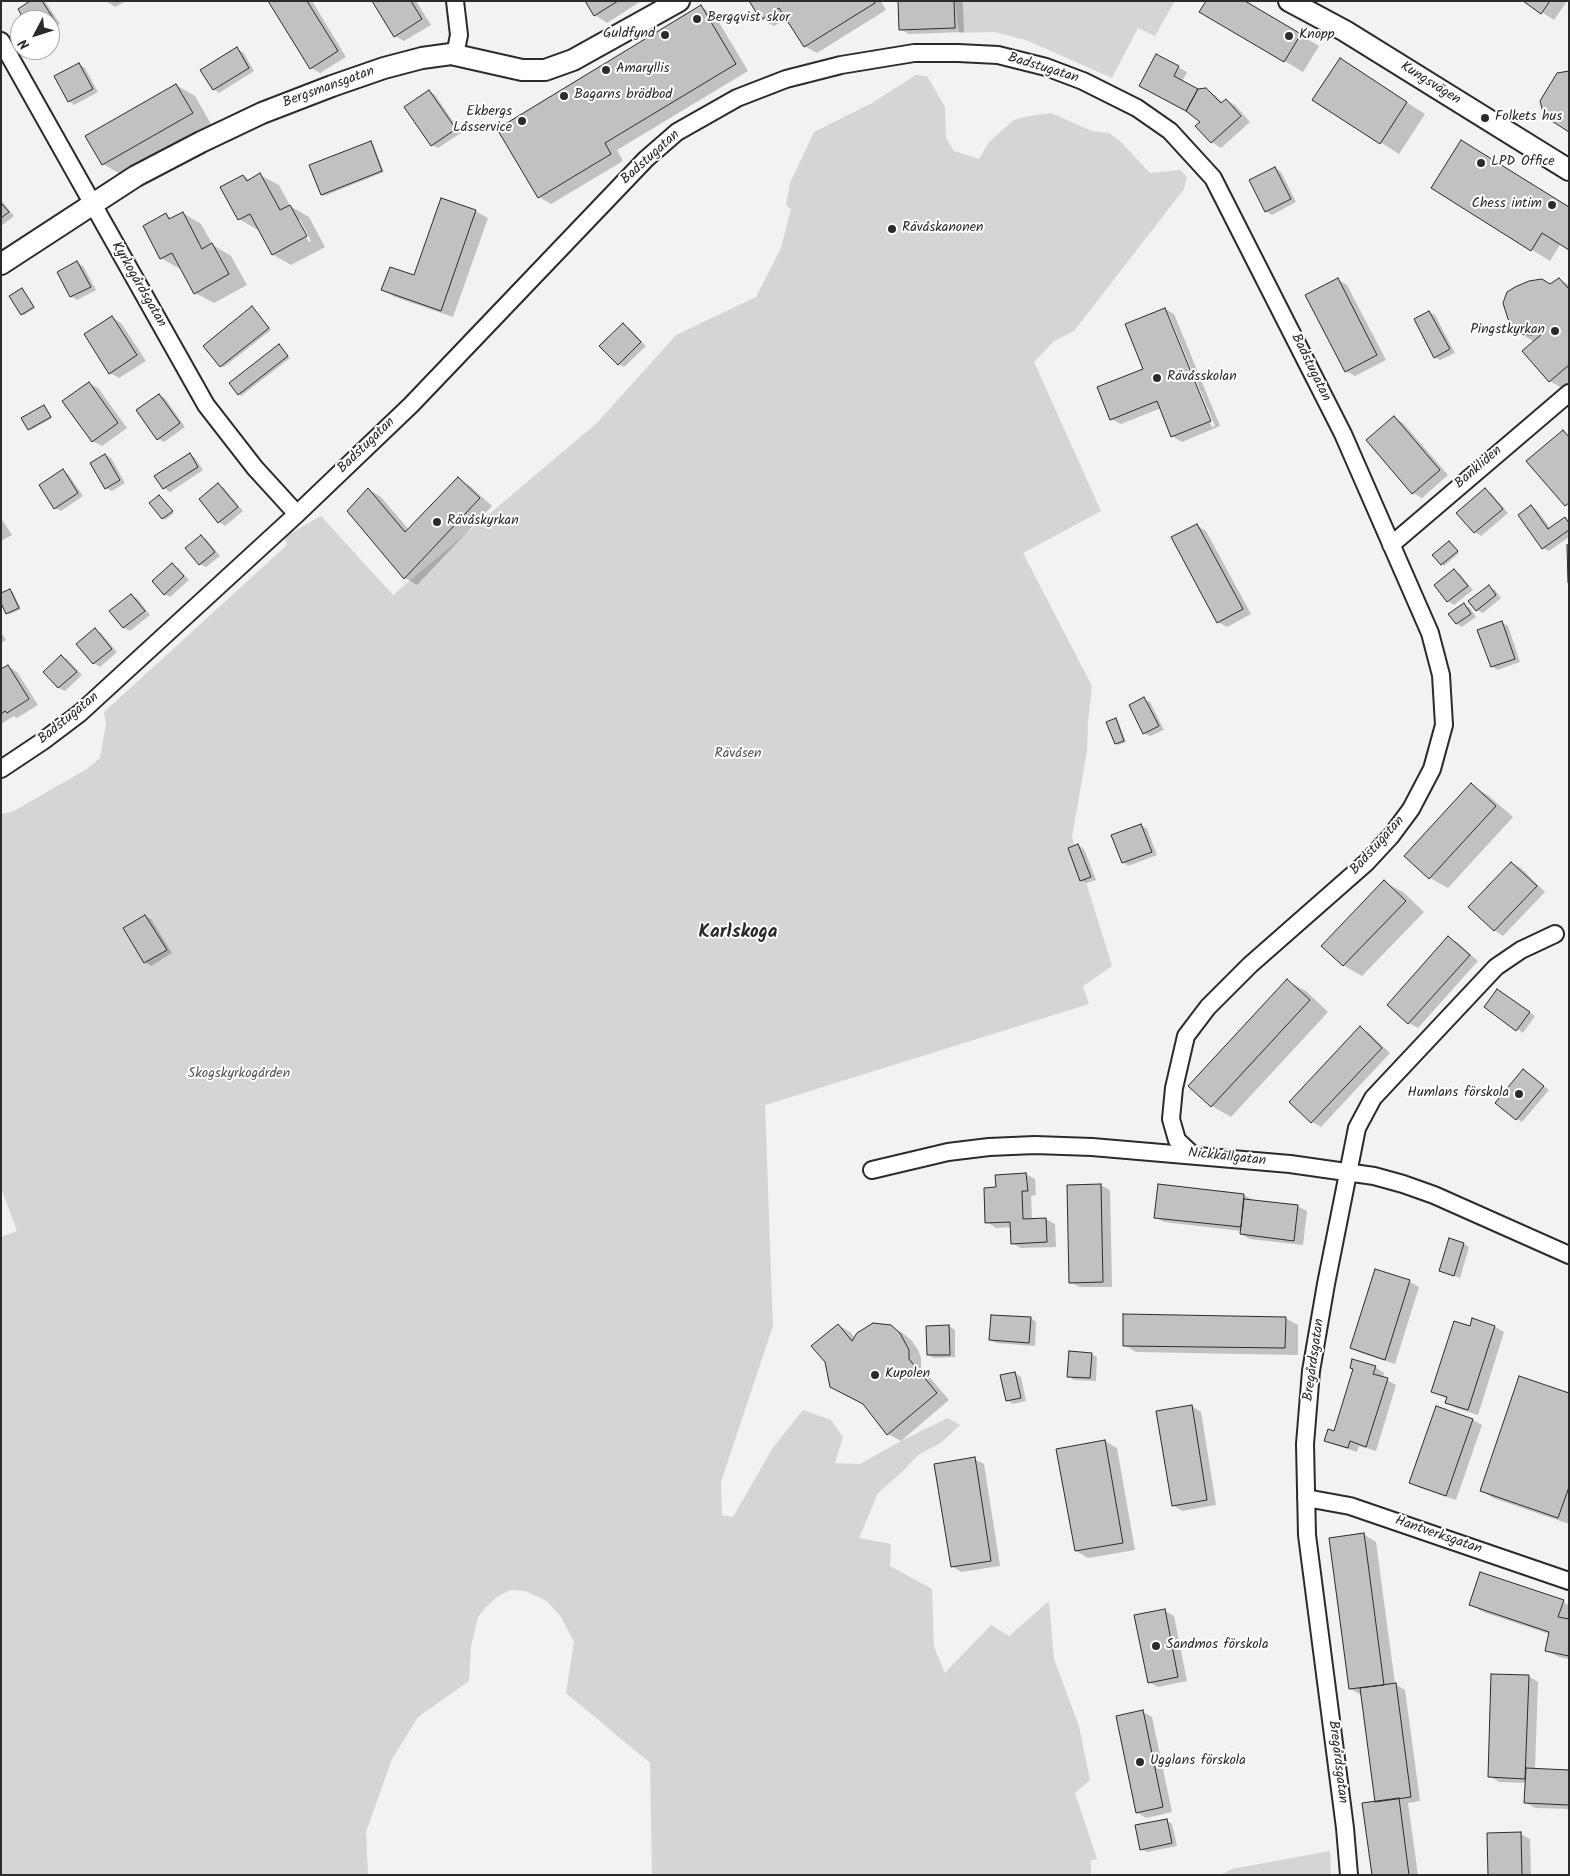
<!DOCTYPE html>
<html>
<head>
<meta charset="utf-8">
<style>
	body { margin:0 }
	#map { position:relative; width:1570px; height:1876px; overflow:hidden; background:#f2f2f2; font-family:Kalam,sans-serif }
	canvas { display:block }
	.frame { position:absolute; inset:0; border:2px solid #2b2b2b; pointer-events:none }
	.north { position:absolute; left:10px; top:10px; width:50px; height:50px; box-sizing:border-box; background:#fff; border:1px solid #aaa; border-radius:50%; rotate:230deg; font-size:14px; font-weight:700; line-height:20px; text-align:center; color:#2b2b2b }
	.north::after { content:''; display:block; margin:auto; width:18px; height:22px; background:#2b2b2b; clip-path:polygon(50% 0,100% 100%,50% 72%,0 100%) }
</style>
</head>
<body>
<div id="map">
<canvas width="1570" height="1876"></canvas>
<div class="frame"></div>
<div class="north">N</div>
</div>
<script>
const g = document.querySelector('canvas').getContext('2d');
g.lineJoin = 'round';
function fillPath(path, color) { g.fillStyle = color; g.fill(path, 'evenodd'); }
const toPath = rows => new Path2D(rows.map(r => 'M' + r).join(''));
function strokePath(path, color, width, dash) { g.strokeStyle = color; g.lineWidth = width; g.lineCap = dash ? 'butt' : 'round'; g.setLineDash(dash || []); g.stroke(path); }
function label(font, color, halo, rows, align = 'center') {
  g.font = font + ' Kalam,sans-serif'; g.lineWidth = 4; g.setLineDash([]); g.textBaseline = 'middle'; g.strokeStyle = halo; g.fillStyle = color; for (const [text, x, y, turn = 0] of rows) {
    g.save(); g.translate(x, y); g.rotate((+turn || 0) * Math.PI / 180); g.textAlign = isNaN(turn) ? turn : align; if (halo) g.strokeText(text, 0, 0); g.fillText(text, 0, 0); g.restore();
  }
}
fillPath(toPath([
	[955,1,1175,1,1155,36,1138,28,1112,78,1026,40,994,32,959,33],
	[916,75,927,76,945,107,946,138,954,151,979,159,989,142,1014,120,1029,116,1051,113,1092,131,1109,133,1120,141,1150,173,1180,170,1187,177,1184,189,1074,331,1054,341,1034,362,1101,511,1023,553,1092,686,1088,722,1087,751,1072,837,1112,966,1083,986,1089,1004,765,1105,773,1326,721,1482,722,1515,733,1517,772,1449,803,1410,831,1420,843,1437,835,1463,860,1464,903,1440,948,1418,960,1425,942,1442,918,1455,903,1471,878,1493,859,1538,891,1544,890,1566,932,1589,934,1647,945,1673,991,1625,1009,1636,1049,1601,1054,1659,1079,1726,1090,1780,1075,1793,1097,1859,1091,1860,1091,1875,652,1875,650,1763,566,1693,574,1642,561,1617,547,1601,525,1591,510,1590,497,1597,486,1607,478,1617,471,1646,469,1681,418,1717,392,1759,366,1832,368,1875,1,1875,1,1237,17,1231,1,1188,1,814,12,812,87,769,100,758,106,724,104,712,287,545,284,537,321,516,393,595,597,423,676,335,756,297,781,248,791,209,786,205,790,183,814,132,872,103],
	[1330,1851,1331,1875,1220,1875,1232,1869]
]), '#d5d5d5');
fillPath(toPath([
	[32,1,45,1,60,24,50,31,50,20,26,20],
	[106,1,126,1,115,7],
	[269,1,312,1,346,57,320,73,311,68],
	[374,1,416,1,431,25,404,41,395,36],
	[586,1,641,1,607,23,595,15],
	[751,1,881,1,886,10,817,53,804,46,787,18,774,26,762,19],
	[899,1,959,1,963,3,964,32,909,34,900,29],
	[1243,1,1319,46,1303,72,1201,11],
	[1525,1,1567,1,1554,20],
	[701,7,714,14,748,71,617,150,623,161,551,204,539,197],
	[237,49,243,52,254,71,219,93,214,89],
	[1156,56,1187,72,1182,82,1198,90,1205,90,1215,95,1223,103,1226,100,1235,105,1250,122,1221,148,1212,142,1197,126,1202,122,1189,112],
	[79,64,85,68,98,92,74,105,69,101],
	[1358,71,1425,114,1399,154,1314,100],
	[176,85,195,96,211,124,122,175,103,164],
	[429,91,435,95,461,133,438,148,432,145],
	[1461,141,1561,243,1550,261,1433,188],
	[371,143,373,144,384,172,324,196,322,195],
	[1275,168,1281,172,1296,202,1272,215,1266,211],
	[260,175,279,185,290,206,309,217,325,247,291,265,272,254,259,229,258,230,239,219,243,176,250,180],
	[297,220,300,220,311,241,309,242],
	[1,200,14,216,1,226],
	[475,211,488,218,453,317,395,297,383,290,415,277],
	[183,213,201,224,213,245,231,256,247,285,214,303,195,293,182,268,180,269,161,258,166,215,172,219],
	[77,263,83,266,96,290,77,300,71,296],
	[1559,279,1569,285,1569,383,1562,388,1550,381,1524,351,1535,342,1521,334,1550,286],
	[1338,280,1347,285,1386,360,1355,376,1346,371],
	[22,290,35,308,24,315,22,314],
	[253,308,271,330,224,367,221,366],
	[1165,309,1174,314,1220,426,1182,442,1172,436,1161,408,1121,424,1111,419,1145,369],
	[1166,315,1169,315,1215,426,1212,427],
	[1429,312,1435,315,1455,353,1440,360,1435,357],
	[112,317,121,323,146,361,119,378,110,373],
	[623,325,629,328,646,346,624,367,619,364],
	[279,345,290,358,241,396,239,394,230,383],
	[89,383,98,388,127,428,102,446,92,441],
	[159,395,165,398,185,427,164,442,158,439],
	[44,407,52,418,31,430,29,429],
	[1394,417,1403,423,1448,475,1422,498,1413,493],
	[190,454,195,458,203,470,170,492,164,488],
	[105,455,111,458,125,483,112,491,106,488],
	[63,471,68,474,83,496,61,511,55,508],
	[458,479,470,486,492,506,417,585,405,578,368,489,381,497,409,530],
	[218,485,224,488,243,511,225,526,219,522,200,499],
	[1485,490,1491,493,1508,513,1481,536,1475,532,1458,513],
	[160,496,174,513,165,520,151,503],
	[1531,506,1537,510,1551,529,1565,519,1569,521,1569,537,1549,551,1543,548],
	[1,518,12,535,1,541],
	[1197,525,1206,531,1251,614,1227,627,1218,622],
	[201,536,207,540,220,556,206,567,200,564,187,548],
	[1449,543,1459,553,1444,566,1442,564],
	[172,564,178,568,189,580,170,597,164,594],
	[1455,571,1460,574,1473,590,1454,605,1448,601,1436,586],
	[1489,587,1495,590,1501,598,1483,613,1477,610],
	[10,590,13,592,21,609,10,614,7,613],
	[131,595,137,598,150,615,130,631,124,628,111,611],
	[1464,605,1470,608,1476,617,1462,627,1457,624],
	[1502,622,1508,626,1520,662,1497,670,1492,666],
	[96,630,101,633,117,652,100,667,94,663,78,644],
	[1,632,6,640,1,643],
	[61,656,67,659,82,675,65,691,59,688,44,672],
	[8,666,17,672,38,705,17,718,14,716,1,724,1,671],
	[1144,699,1150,702,1164,730,1150,736,1144,733],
	[1116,719,1118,721,1126,742,1118,745,1116,744],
	[1471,785,1489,796,1513,817,1448,888,1430,878],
	[1141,825,1147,829,1157,855,1128,866,1123,862],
	[1078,845,1084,849,1096,880,1087,883,1081,880],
	[1512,863,1521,868,1545,892,1503,936,1494,930],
	[1384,882,1403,892,1424,912,1362,976,1343,965],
	[145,916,151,919,172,953,151,966,145,962,125,929],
	[1449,938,1458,943,1478,961,1418,1028,1409,1023,1389,1005],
	[1287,981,1306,991,1328,1012,1231,1117,1212,1106,1190,1086],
	[1503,994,1535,1016,1523,1033,1485,1007],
	[1360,1028,1369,1033,1390,1053,1321,1127,1312,1122],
	[1523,1070,1549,1090,1522,1122,1517,1119],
	[1026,1174,1035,1179,1036,1195,1031,1196,1032,1220,1046,1219,1055,1224,1056,1247,1021,1248,1012,1243,1011,1227,996,1228,987,1222,998,1189],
	[1101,1185,1110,1190,1112,1287,1080,1287,1070,1282,1068,1186],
	[1244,1195,1253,1200,1297,1206,1307,1211,1303,1245,1250,1239,1241,1234,1241,1231,1164,1222,1155,1217],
	[1464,1244,1469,1247,1460,1278,1440,1270],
	[1376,1271,1410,1282,1419,1287,1395,1364,1361,1353,1352,1348],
	[1031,1318,1036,1322,1035,1346,996,1343,990,1340],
	[1285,1318,1298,1325,1298,1355,1136,1352,1124,1345],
	[838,1325,850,1332,855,1338,891,1327,904,1334,912,1341,918,1350,921,1358,921,1367,949,1400,901,1441,888,1434,865,1405],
	[949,1326,955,1330,955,1357,934,1358,928,1354],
	[1471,1327,1495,1327,1504,1332,1478,1415,1456,1408,1447,1403,1448,1399,1433,1392],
	[1091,1354,1097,1357,1096,1381,1074,1380,1069,1376],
	[1375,1367,1384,1373,1383,1378,1396,1385,1376,1451,1359,1446,1357,1452,1335,1445,1325,1440,1335,1432],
	[1015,1373,1021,1377,1026,1401,1013,1404,1007,1400],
	[1569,1394,1569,1524,1493,1498,1481,1490],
	[1192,1406,1201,1412,1216,1505,1182,1511,1173,1505],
	[1473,1420,1482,1425,1456,1500,1420,1488,1411,1483],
	[1105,1441,1117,1448,1135,1550,1088,1558,1076,1551],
	[974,1459,984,1464,1000,1566,961,1572,952,1566],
	[1363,1534,1376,1542,1395,1684,1405,1690,1420,1801,1408,1803,1418,1875,1373,1875,1377,1803,1362,1695,1350,1689],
	[1563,1602,1569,1605,1569,1659,1559,1657,1546,1650,1549,1634,1483,1612,1470,1604],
	[1165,1611,1174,1616,1187,1681,1158,1687,1149,1682],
	[1528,1676,1538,1682,1535,1769,1569,1771,1569,1809,1535,1808,1526,1803,1527,1783,1499,1782,1489,1776],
	[1143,1712,1152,1717,1172,1812,1146,1818,1137,1812],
	[1166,1820,1172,1824,1177,1846,1147,1852,1141,1849],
	[1521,1834,1530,1839,1531,1875,1489,1875]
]), '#0003');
const building = toPath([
	[30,1,42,1,55,21,50,24,50,20,24,20,18,9,30,1],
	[268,1,307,1,338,51,310,69,268,1],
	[372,1,411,1,422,19,394,37,372,1],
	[585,1,618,1,594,16,585,1],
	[749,1,874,1,875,3,804,47,779,8,761,20,749,1],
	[898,1,954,1,955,28,899,30,898,1],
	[1206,1,1245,1,1301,34,1284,62,1199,12,1206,1],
	[1523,1,1550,1,1541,14,1523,1],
	[701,5,736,64,605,143,611,154,538,198,497,129,701,5],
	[237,47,249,68,213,90,200,70,237,47],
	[1156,54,1179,66,1174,76,1198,89,1186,111,1139,86,1156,54],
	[1340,58,1407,102,1380,144,1312,100,1340,58],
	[79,63,93,89,68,102,54,76,79,63],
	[1569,71,1569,132,1544,116,1540,101,1557,73,1569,71],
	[176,84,193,113,102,165,85,136,176,84],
	[1206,88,1221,103,1226,99,1241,116,1211,143,1195,126,1200,122,1186,111,1198,89,1206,88],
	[429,90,456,129,431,146,404,107,429,90],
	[1461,140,1569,207,1569,250,1542,233,1531,251,1431,188,1461,140],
	[371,141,382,171,321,195,309,165,371,141],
	[1275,167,1291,199,1265,212,1249,180,1275,167],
	[260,173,280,210,290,205,307,236,272,255,250,214,238,220,220,187,243,175,247,181,260,173],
	[441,198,476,210,441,311,381,290,390,267,414,275,441,198],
	[1,203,9,212,1,218,1,203],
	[183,212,202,249,212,243,229,274,194,294,172,253,160,259,143,226,166,213,169,219,183,212],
	[77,261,91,287,70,297,57,272,77,261],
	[1338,278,1377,355,1345,372,1305,295,1338,278],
	[1559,278,1569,289,1569,365,1549,382,1522,351,1543,333,1540,330,1532,335,1520,334,1508,319,1503,303,1507,292,1515,287,1529,281,1542,279,1550,284,1559,278],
	[22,288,34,307,21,315,9,296,22,288],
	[252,306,269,328,220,367,203,346,252,306],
	[1165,308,1211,421,1171,437,1157,401,1110,420,1097,387,1143,369,1125,324,1165,308],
	[1429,311,1450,349,1434,358,1414,319,1429,311],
	[112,316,137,355,109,374,84,334,112,316],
	[623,323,641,342,618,365,599,346,623,323],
	[279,344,288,356,238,395,229,383,279,344],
	[89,382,118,423,92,442,62,401,89,382],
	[159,394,180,423,157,440,136,410,159,394],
	[44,405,51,417,28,430,21,418,44,405],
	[1394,416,1440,470,1412,494,1366,440,1394,416],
	[1563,430,1569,437,1569,503,1565,506,1526,461,1563,430],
	[190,453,198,467,163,489,154,476,190,453],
	[105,454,120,480,105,489,90,463,105,454],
	[63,469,78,493,54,509,39,485,63,469],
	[458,477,480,498,404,579,347,511,368,488,405,532,458,477],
	[218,483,238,507,218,523,199,499,218,483],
	[1485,488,1503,509,1474,533,1456,513,1485,488],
	[159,495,173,511,162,519,149,503,159,495],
	[1531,505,1548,529,1565,517,1569,523,1569,530,1542,549,1518,515,1531,505],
	[1197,524,1243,609,1217,623,1171,537,1197,524],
	[201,535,215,552,199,565,185,548,201,535],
	[1449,541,1458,551,1441,565,1432,555,1449,541],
	[1567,545,1569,545,1569,582,1568,583,1567,545],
	[172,563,184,576,164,595,152,581,172,563],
	[1454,569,1468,586,1447,602,1434,585,1454,569],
	[1489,585,1496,595,1476,611,1468,601,1489,585],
	[10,589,19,608,6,614,1,603,1,593,10,589],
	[131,594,145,611,123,628,109,611,131,594],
	[1464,603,1471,614,1456,624,1448,614,1464,603],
	[1502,621,1515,659,1491,667,1477,630,1502,621],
	[95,628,112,649,93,664,76,644,95,628],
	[61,655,77,672,58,688,43,672,61,655],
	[8,665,29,699,7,713,5,711,1,714,1,669,8,665],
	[1144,697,1159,726,1143,734,1129,705,1144,697],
	[1116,718,1124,741,1115,744,1106,722,1116,718],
	[1471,783,1496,806,1429,879,1404,856,1471,783],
	[1141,824,1152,852,1122,863,1111,835,1141,824],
	[1078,844,1091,877,1080,881,1068,848,1078,844],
	[1511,862,1537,886,1494,931,1468,907,1511,862],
	[1384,880,1406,901,1343,966,1321,946,1384,880],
	[145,915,167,950,144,963,123,928,145,915],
	[1448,936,1470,955,1408,1024,1387,1005,1448,936],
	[1287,979,1310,1000,1211,1107,1188,1086,1287,979],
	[1497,989,1530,1012,1516,1031,1484,1007,1497,989],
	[1360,1026,1382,1048,1311,1123,1289,1102,1360,1026],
	[1523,1069,1544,1086,1516,1120,1495,1103,1523,1069],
	[1026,1173,1028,1191,1022,1191,1023,1219,1046,1218,1047,1242,1011,1244,1010,1222,985,1223,984,1188,996,1187,995,1175,1026,1173],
	[1101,1184,1103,1282,1069,1283,1067,1185,1101,1184],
	[1158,1184,1244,1194,1241,1227,1154,1218,1158,1184],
	[1244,1199,1298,1205,1294,1241,1240,1234,1244,1199],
	[1449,1238,1464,1243,1454,1276,1439,1271,1449,1238],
	[1375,1269,1410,1280,1385,1360,1350,1348,1375,1269],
	[1123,1314,1286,1317,1285,1348,1123,1346,1123,1314],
	[991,1315,1031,1317,1029,1343,989,1340,991,1315],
	[1472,1318,1495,1326,1468,1410,1445,1403,1447,1397,1431,1392,1454,1321,1470,1326,1472,1318],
	[873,1323,891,1325,900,1333,909,1350,909,1359,937,1393,887,1435,863,1404,830,1387,825,1362,811,1346,838,1324,852,1341,857,1333,873,1323],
	[949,1325,950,1355,927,1355,926,1326,949,1325],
	[1069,1351,1092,1353,1090,1378,1067,1377,1069,1351],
	[1352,1359,1376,1366,1373,1374,1388,1378,1366,1447,1350,1441,1348,1448,1324,1441,1328,1429,1334,1431,1353,1369,1350,1368,1352,1359],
	[1015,1372,1021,1398,1006,1401,1000,1375,1015,1372],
	[1519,1376,1569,1393,1569,1487,1558,1518,1480,1491,1519,1376],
	[1192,1405,1207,1500,1172,1506,1156,1411,1192,1405],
	[1436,1406,1473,1419,1446,1496,1409,1483,1436,1406],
	[1105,1440,1123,1543,1075,1551,1056,1449,1105,1440],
	[975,1457,991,1561,951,1567,934,1464,975,1457],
	[1364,1533,1384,1685,1349,1689,1329,1538,1364,1533],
	[1480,1572,1564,1600,1558,1617,1569,1619,1569,1656,1545,1651,1549,1632,1469,1605,1480,1572],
	[1165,1609,1178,1677,1148,1683,1134,1615,1165,1609],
	[1491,1674,1529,1675,1525,1779,1488,1777,1491,1674],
	[1396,1683,1411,1797,1375,1802,1360,1688,1396,1683],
	[1143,1710,1163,1807,1136,1813,1116,1716,1143,1710],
	[1526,1768,1569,1770,1569,1805,1524,1803,1526,1768],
	[1399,1798,1409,1875,1372,1875,1362,1803,1399,1798],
	[1167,1819,1172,1843,1140,1850,1135,1825,1167,1819],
	[1521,1832,1522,1875,1488,1875,1487,1833,1521,1832]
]);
fillPath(building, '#c1c1c1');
strokePath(building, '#2b2b2b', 1);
const minor = toPath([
	[455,1,459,35,455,55],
	[1,41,206,405,255,468,297,514],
	[1391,545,1569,393],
	[1,769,43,741,80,713,297,514,411,405,646,159,677,132,737,98,786,79,841,65,914,53,958,53,998,55,1046,67,1083,81,1137,108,1170,131,1213,178,1343,434,1430,633,1441,675,1444,725,1432,769,1411,809,1391,836,1366,863,1250,965,1208,1007,1186,1036,1174,1088,1171,1119,1177,1140,1193,1155],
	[872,1170,948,1152,989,1147,1035,1145,1092,1147,1290,1164,1374,1176,1403,1184,1434,1195,1569,1255],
	[1306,1498,1350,1506,1569,1581],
	[1349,1875,1345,1828,1307,1535,1305,1444,1311,1371,1326,1284,1357,1128,1373,1098,1496,967,1521,950,1555,934]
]);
const tertiary = toPath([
	[1289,1,1345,31,1569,170],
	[1,264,136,176,201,142,262,113,332,86,384,68,422,58,451,54,522,70,545,70,573,60,679,1]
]);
strokePath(minor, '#2b2b2b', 20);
strokePath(tertiary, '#2b2b2b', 24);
strokePath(minor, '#fff', 16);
strokePath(tertiary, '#fff', 20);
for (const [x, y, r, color] of [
	[697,19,5,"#2b2b2b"],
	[665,35,5,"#2b2b2b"],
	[1289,36,5,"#2b2b2b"],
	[606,70,5,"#2b2b2b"],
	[564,96,5,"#2b2b2b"],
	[1485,118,5,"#2b2b2b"],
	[522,121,5,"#2b2b2b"],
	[1481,163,5,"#2b2b2b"],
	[1552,205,5,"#2b2b2b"],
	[892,229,5,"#2b2b2b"],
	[1555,331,5,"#2b2b2b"],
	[1157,378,5,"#2b2b2b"],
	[437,522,5,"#2b2b2b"],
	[1519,1094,5,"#2b2b2b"],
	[875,1375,5,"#2b2b2b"],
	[1156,1646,5,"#2b2b2b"],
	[1140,1762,5,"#2b2b2b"]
]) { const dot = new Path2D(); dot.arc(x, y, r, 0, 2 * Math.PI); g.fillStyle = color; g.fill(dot); strokePath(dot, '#fff', 2); }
label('14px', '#2b2b2b', '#fff', [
	["Bergqvist skor",707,19],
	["Guldfynd",655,35,"right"],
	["Knopp",1299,36],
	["Amaryllis",616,70],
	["Bagarns brödbod",574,96],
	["Ekbergs",512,113,"right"],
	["Låsservice",512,129,"right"],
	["Folkets hus",1495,118],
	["LPD Office",1491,163],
	["Chess intim",1542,205,"right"],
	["Rävåskanonen",902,229],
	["Pingstkyrkan",1545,331,"right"],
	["Rävåsskolan",1167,378],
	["Rävåskyrkan",447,522],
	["Humlans förskola",1509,1094,"right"],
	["Kupolen",885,1375],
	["Sandmos förskola",1166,1646],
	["Ugglans förskola",1150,1762]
], 'left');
label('14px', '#2b2b2b', '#fff', [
	["Badstugatan",1043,69,17],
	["Kungsvägen",1430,84,32],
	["Bergsmansgatan",329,88,-20],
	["Badstugatan",651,158,-42],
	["Kyrkogårdsgatan",138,285,60],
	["Badstugatan",1310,368,64],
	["Badstugatan",367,446,-44],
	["Bankliden",1479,468,-41],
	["Badstugatan",69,719,-39],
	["Badstugatan",1378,846,-48],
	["Nickkällgatan",1227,1158,6],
	["Bregårdsgatan",1315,1360,-82],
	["Hantverksgatan",1438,1536,19],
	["Bregårdsgatan",1337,1762,83]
]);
label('14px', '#565656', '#fff', [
	["Rävåsen",738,755],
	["Skogskyrkogården",239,1075]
]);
label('bold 19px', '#2b2b2b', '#fff', [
	["Karlskoga",738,934]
]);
</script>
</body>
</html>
